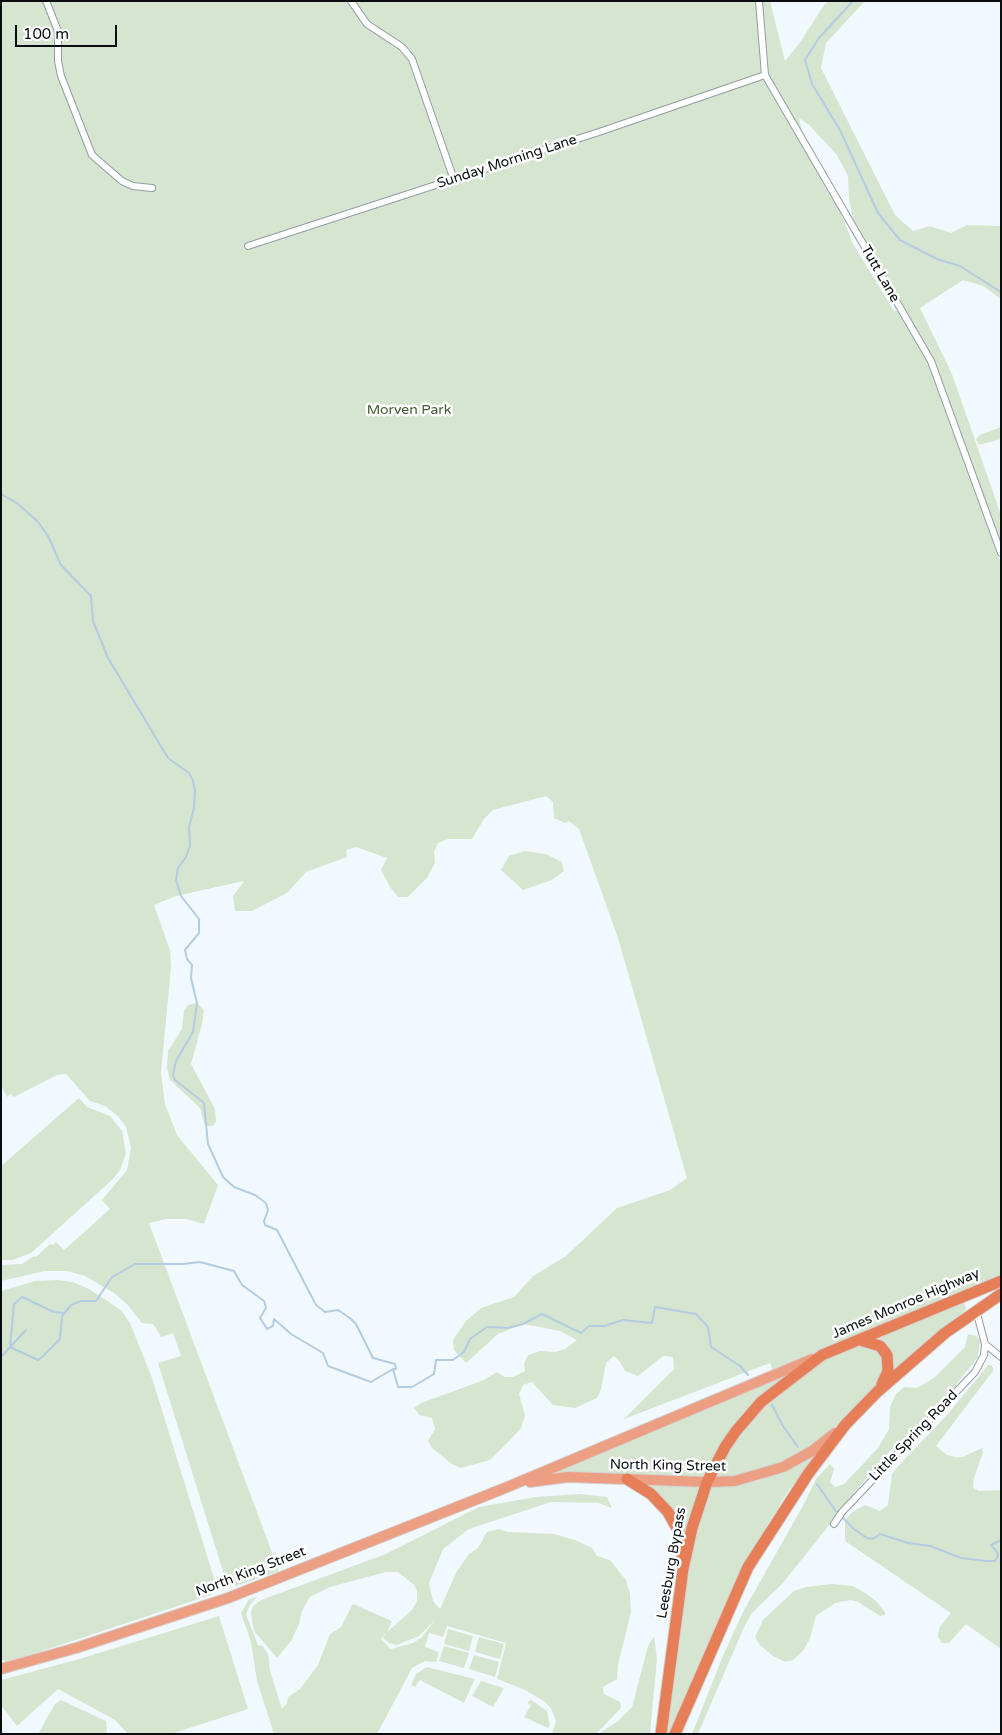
<!DOCTYPE html>
<html>
<head>
<meta charset="utf-8">
<style>
	body { margin:0 }
	#map { position:relative; width:1002px; height:1735px; overflow:hidden; background:#f2f9fe; font-family:"Varela Round",sans-serif }
	canvas { display:block }
	.frame { position:absolute; inset:0; border:2px solid #090d10; pointer-events:none }
	.scale { position:absolute; left:15px; top:25px; width:102px; height:22px; box-sizing:border-box; border:2px solid #090d10; border-top:0; padding-left:6px; font-size:15px; line-height:18px; white-space:nowrap; color:#090d10; -webkit-text-stroke:4px #fff; paint-order:stroke }
</style>
</head>
<body>
<div id="map">
<canvas width="1002" height="1735"></canvas>
<div class="frame"></div>
<div class="scale">100 m</div>
</div>
<script>
const g = document.querySelector('canvas').getContext('2d');
g.lineJoin = 'round';
function fillPath(path, color) { g.fillStyle = color; g.fill(path, 'evenodd'); }
const toPath = rows => new Path2D(rows.map(r => 'M' + r).join(''));
function strokePath(path, color, width, dash) { g.strokeStyle = color; g.lineWidth = width; g.lineCap = dash ? 'butt' : 'round'; g.setLineDash(dash || []); g.stroke(path); }
function label(font, color, halo, rows, align = 'center') {
  g.font = font + ' "Varela Round",sans-serif'; g.lineWidth = 5; g.setLineDash([]); g.textBaseline = 'middle'; g.strokeStyle = halo; g.fillStyle = color; for (const [text, x, y, turn = 0] of rows) {
    g.save(); g.translate(x, y); g.rotate((+turn || 0) * Math.PI / 180); g.textAlign = isNaN(turn) ? turn : align; if (halo) g.strokeText(text, 0, 0); g.fillText(text, 0, 0); g.restore();
  }
}
fillPath(toPath([
	[1,1,770,1,785,61,801,41,824,5,829,1,865,1,826,43,821,68,895,215,913,231,930,226,951,233,967,225,1001,226,1001,299,983,286,963,280,920,308,952,374,1001,515,1001,555,998,556,1001,563,1001,1275,773,1371,770,1363,624,1419,674,1369,673,1357,663,1356,638,1376,625,1371,620,1362,614,1356,606,1363,601,1389,597,1398,575,1408,553,1405,532,1382,523,1385,519,1394,525,1416,521,1428,512,1438,490,1460,461,1468,452,1464,432,1448,428,1441,435,1429,432,1418,419,1415,414,1408,421,1403,484,1380,497,1372,505,1377,513,1377,525,1371,524,1363,528,1355,540,1351,555,1352,565,1349,577,1340,560,1331,523,1324,498,1334,466,1363,454,1350,453,1340,466,1321,481,1308,514,1297,533,1276,566,1256,617,1208,670,1190,687,1178,618,938,579,829,569,821,565,823,554,818,553,802,546,796,493,810,484,819,472,839,448,839,438,843,434,851,435,863,427,878,408,897,398,897,390,887,381,870,387,858,356,847,346,850,347,857,306,872,287,893,252,911,235,911,233,896,244,881,176,896,154,905,170,950,171,967,161,1073,165,1104,177,1135,218,1185,204,1224,186,1219,166,1219,149,1223,279,1571,236,1586,226,1581,158,1363,181,1356,173,1333,161,1337,153,1324,142,1323,126,1303,114,1293,85,1276,67,1271,45,1271,1,1281,1,1265,22,1264,34,1256,36,1257,50,1244,53,1245,56,1242,64,1250,110,1209,102,1200,127,1170,131,1147,126,1127,118,1116,105,1106,90,1101,66,1074,57,1075,14,1097,10,1094,7,1097,1,1086],
	[799,118,809,125,837,155,848,176,849,200,855,227,904,310,894,311,853,244,841,213,825,187,805,143],
	[1001,427,1001,439,979,445,976,439,980,435],
	[524,851,546,854,562,862,564,871,552,880,523,890,501,870,509,856],
	[197,1003,204,1010,202,1024,191,1064,215,1109,216,1121,213,1126,205,1126,200,1108,170,1080,167,1068,168,1051,182,1029,184,1011,188,1005],
	[79,1098,87,1107,110,1116,122,1131,126,1153,120,1170,112,1180,31,1253,13,1260,1,1260,1,1166],
	[57,1280,73,1282,89,1289,121,1310,130,1323,152,1378,217,1588,211,1595,6,1663,5,1660,1,1661,1,1291,35,1281],
	[963,1302,966,1307,965,1311,894,1369,893,1364,873,1338],
	[968,1334,976,1336,980,1340,978,1357,936,1410,891,1450,872,1471,783,1583,752,1613,745,1625,698,1734,692,1734,722,1658,743,1612,804,1504,816,1479,830,1464,834,1469,830,1482,835,1487,844,1484,878,1448,889,1429,890,1407,896,1394,904,1387,917,1388,935,1377,965,1347],
	[863,1345,876,1349,885,1362,880,1381,833,1429,806,1450,784,1461,749,1472,725,1477,716,1475,736,1439,767,1403,811,1368,826,1359],
	[989,1364,993,1367,993,1371,936,1446,947,1455,955,1457,963,1457,982,1448,983,1452,974,1478,973,1487,978,1491,1001,1490,1001,1649,966,1624,949,1643,942,1643,938,1637,939,1628,951,1613,845,1541,845,1521,852,1512,865,1505,880,1511,888,1505,892,1474,901,1463,947,1415],
	[783,1377,767,1392,705,1479,551,1475,549,1472],
	[817,1453,787,1493,755,1545,690,1685,672,1734,663,1734,693,1546,710,1487,758,1481],
	[642,1483,702,1485,685,1546],
	[580,1494,607,1497,612,1508,598,1503,551,1502,469,1529,443,1549,429,1583,433,1601,440,1609,457,1571,469,1554,478,1548,487,1532,499,1529,508,1532,554,1534,575,1540,592,1548,597,1556,610,1560,626,1580,630,1594,631,1612,618,1665,617,1679,603,1687,604,1694,620,1702,621,1708,596,1734,552,1734,556,1721,551,1708,544,1701,525,1690,497,1679,506,1643,447,1626,443,1637,429,1633,425,1647,439,1652,436,1662,425,1661,412,1668,377,1734,274,1734,257,1681,251,1642,241,1613,249,1599,257,1597,250,1605,246,1614,258,1645,263,1646,268,1654,270,1671,282,1709,287,1703,288,1697,300,1689,318,1665,330,1634,341,1627,353,1604,392,1621,387,1632,412,1610,417,1601,417,1591,414,1585,398,1572,386,1572,330,1587,310,1597,302,1611,299,1624,291,1641,277,1658,254,1631,251,1613,253,1606,261,1600,386,1554,479,1507,536,1497],
	[435,1620,422,1637,413,1643,391,1649,381,1639,386,1633,383,1638,389,1643,397,1645,419,1636],
	[832,1584,853,1586,865,1593,876,1601,885,1612,885,1615,880,1616,858,1602,850,1600,835,1603,816,1616,810,1638,804,1650,793,1660,785,1662,773,1656,760,1645,755,1637,763,1620,794,1591,806,1587],
	[219,1616,248,1709,171,1734,128,1734,115,1720,58,1689,17,1726,1,1705,1,1680,76,1660],
	[448,1629,473,1636,469,1651,444,1644],
	[654,1636,657,1659,650,1734,598,1734,618,1721,632,1707,648,1646],
	[479,1637,504,1644,500,1659,475,1652],
	[444,1646,469,1653,464,1668,439,1661],
	[474,1655,499,1662,495,1677,469,1669],
	[427,1667,475,1679,464,1703,420,1680,415,1687,411,1685,416,1674],
	[481,1681,504,1688,493,1707,472,1696],
	[61,1700,106,1721,107,1734,38,1734,55,1704],
	[531,1700,547,1711,550,1725,548,1728,524,1717,531,1705,527,1703]
]), '#d6e5d0');
strokePath(toPath([
	[853,1,819,38,805,60,812,84,840,130,878,213,900,240,937,259,960,266,1001,292],
	[1,494,17,503,38,522,48,536,61,565,91,596,93,621,108,658,168,758,189,773,193,781,195,790,194,808,189,827,190,846,186,857,178,868,176,880,181,896,199,919,199,933,185,950,187,959,192,965,191,978,197,1003,193,1032,176,1061,173,1075,175,1080,204,1103,208,1144,223,1177,234,1187,255,1195,266,1203,268,1210,264,1221,265,1225,277,1230,316,1305,325,1312,338,1310,350,1318,356,1324,373,1358,395,1364,396,1369,393,1369],
	[10,1347,14,1304,22,1297,54,1312,64,1313],
	[10,1347,26,1330],
	[1,1357,10,1347,38,1360,42,1357,60,1339,62,1316,71,1305,81,1301,96,1301,112,1277,135,1264,183,1264,200,1262,234,1271,242,1285,264,1301,266,1308,260,1318,267,1329,273,1326,274,1319,291,1334,323,1353,328,1366,371,1382,393,1369,398,1387,412,1387,434,1374,436,1360,453,1360,464,1352,470,1339,487,1327,508,1328,523,1324,542,1314,581,1333,589,1326,604,1326,623,1320,652,1323,655,1307,696,1314,708,1327,711,1347,740,1366,748,1375],
	[772,1405,783,1426,798,1447],
	[817,1484,835,1510,855,1530,867,1538,873,1539,880,1534,908,1543,930,1546,961,1558,987,1561,995,1561,998,1556,997,1552,991,1545,1001,1540]
]), '#b3cce2', 2);
const minor = toPath([
	[46,1,58,31,58,61,61,76,92,155,122,181,133,186,152,188],
	[351,1,367,24,402,47,412,59,454,180],
	[759,1,765,75,931,361,1001,553],
	[248,246,602,131,765,75],
	[976,1310,985,1344,1001,1357],
	[834,1524,842,1512,975,1372,984,1355,985,1344]
]);
const primary = toPath([
	[530,1482,568,1477,707,1482,735,1481,783,1467,812,1451,835,1433],
	[1,1669,76,1648,228,1598,505,1488,812,1359]
]);
const trunk = toPath([
	[860,1340,880,1346,887,1355,888,1371,882,1384],
	[627,1479,651,1494,668,1512,678,1530,682,1557],
	[661,1734,683,1569,692,1528,707,1482,725,1447,736,1431,761,1402,822,1355,1001,1281],
	[675,1734,748,1567,808,1474,845,1425,877,1392,945,1333,1001,1294]
]);
strokePath(minor, '#919ca4', 8);
strokePath(primary, '#d3d3d4', 12);
strokePath(trunk, '#d3d3d4', 13);
strokePath(minor, '#fff', 6);
strokePath(primary, '#ec9f82', 10);
strokePath(trunk, '#e67f58', 11);
label('14px', '#090d10', '#fff', [
	["Sunday Morning Lane",507,162,-18],
	["Tutt Lane",880,274,60],
	["James Monroe Highway",906,1304,-23],
	["Little Spring Road",914,1436,-46],
	["North King Street",668,1466,1],
	["Leesburg Bypass",672,1563,-80],
	["North King Street",251,1572,-21]
]);
label('14px', '#3f5931', '#fff', [
	["Morven Park",409,410]
]);
</script>
</body>
</html>
